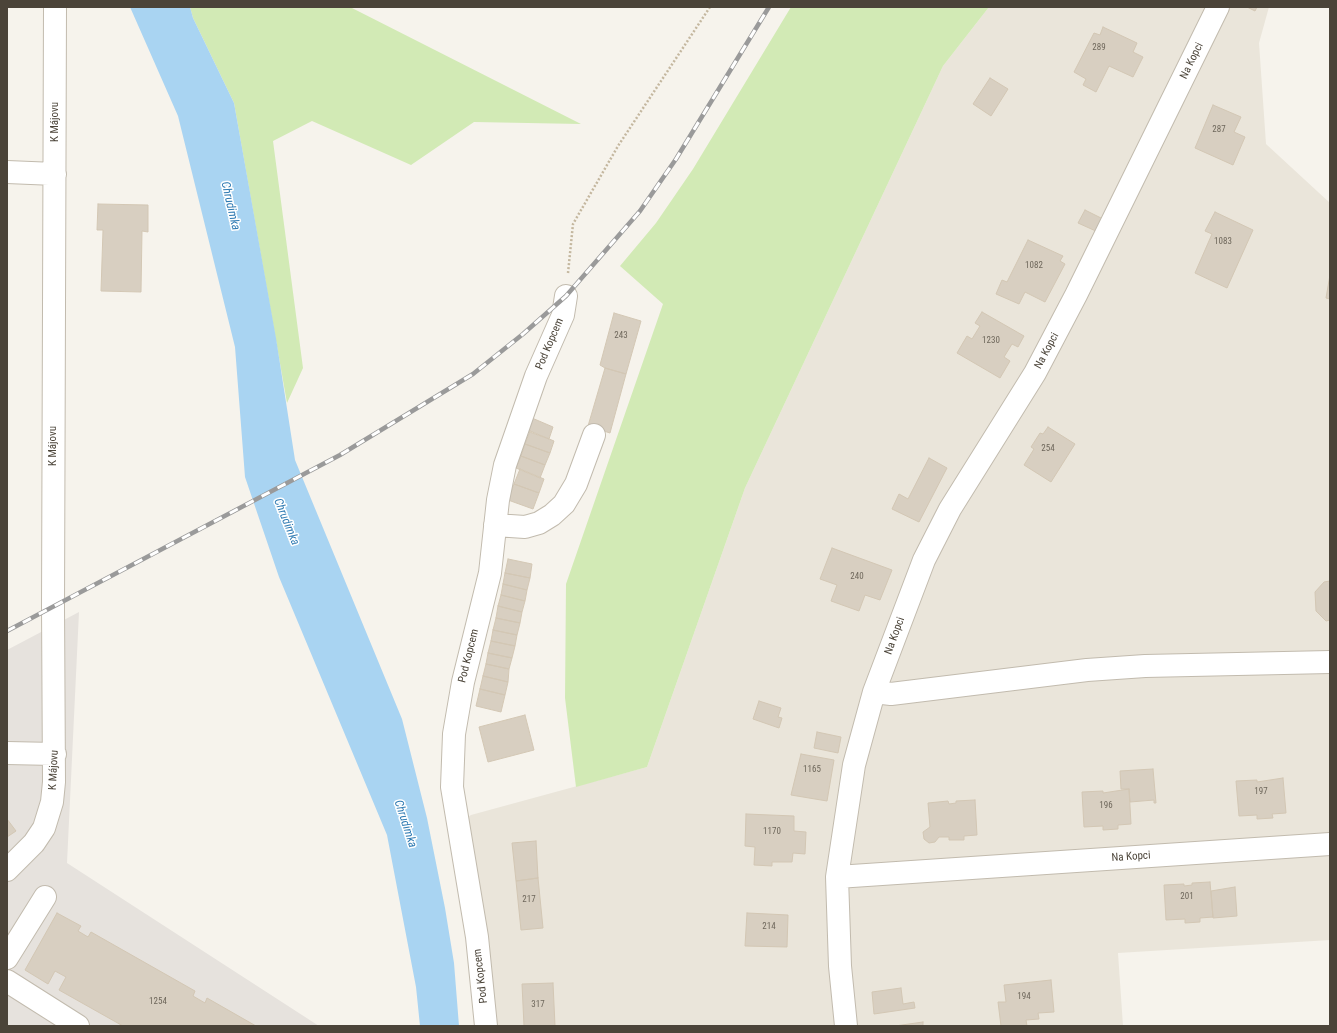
<!DOCTYPE html>
<html>
<head>
<meta charset="utf-8">
<style>
	body { margin:0 }
	#map { position:relative; width:1337px; height:1033px; overflow:hidden; background:#f6f3ec; font-family:"Roboto Condensed",sans-serif }
	canvas { display:block }
	.frame { position:absolute; inset:0; border:8px solid #4b4439; pointer-events:none }
</style>
</head>
<body>
<div id="map">
<canvas width="1337" height="1033"></canvas>
<div class="frame"></div>
</div>
<script>
const g = document.querySelector('canvas').getContext('2d');
g.lineJoin = 'round';
function fillPath(path, color) { g.fillStyle = color; g.fill(path, 'evenodd'); }
const toPath = rows => new Path2D(rows.map(r => 'M' + r).join(''));
function strokePath(path, color, width, dash) { g.strokeStyle = color; g.lineWidth = width; g.lineCap = dash ? 'butt' : 'round'; g.setLineDash(dash || []); g.stroke(path); }
function label(font, color, halo, rows, align = 'center') {
  g.font = font + ' "Roboto Condensed",sans-serif'; g.lineWidth = 3; g.setLineDash([]); g.textBaseline = 'middle'; g.strokeStyle = halo; g.fillStyle = color; for (const [text, x, y, turn = 0] of rows) {
    g.save(); g.translate(x, y); g.rotate((+turn || 0) * Math.PI / 180); g.textAlign = isNaN(turn) ? turn : align; if (halo) g.strokeText(text, 0, 0); g.fillText(text, 0, 0); g.restore();
  }
}
fillPath(toPath([
	[989,7,1269,7,1259,43,1266,144,1330,203,1330,940,1118,953,1123,1026,477,1026,472,957,452,828,471,815,647,767,745,488,943,66]
]), '#eae5da');
fillPath(toPath([
	[79,612,67,863,319,1026,7,1026,7,650]
]), '#e6e2dd');
fillPath(toPath([
	[190,7,350,7,581,124,474,122,411,165,312,121,273,141,303,368,287,403,234,103,193,18],
	[791,7,989,7,943,66,745,488,647,767,576,787,565,698,566,584,663,304,620,266,656,223,693,169]
]), '#d2eab5');
fillPath(toPath([
	[130,7,190,7,193,18,234,103,276,338,295,460,402,719,427,818,445,908,454,963,459,1026,420,1026,416,987,387,835,279,577,245,477,235,347,178,116]
]), '#a9d4f2');
const building = toPath([
	[1247,7,1257,7,1255,11,1247,7],
	[1103,27,1137,43,1133,52,1143,57,1133,77,1109,66,1096,92,1083,85,1086,79,1074,72,1094,33,1100,35,1103,27],
	[990,78,1008,89,991,116,973,104,990,78],
	[1213,105,1241,117,1234,132,1245,137,1233,165,1195,148,1213,105],
	[98,204,148,205,148,232,142,231,141,292,101,291,103,230,97,230,98,204],
	[1085,210,1105,220,1098,232,1078,223,1085,210],
	[1215,212,1253,230,1227,288,1195,273,1212,234,1205,231,1215,212],
	[1028,240,1063,256,1060,261,1065,264,1045,302,1025,292,1019,304,996,294,1002,280,1007,282,1028,240],
	[1330,275,1330,299,1326,298,1330,275],
	[982,312,1024,336,1018,347,1012,344,1004,357,1010,361,1000,378,957,353,967,336,972,339,980,326,975,323,982,312],
	[614,313,641,321,626,374,605,368,600,365,614,313],
	[605,368,626,374,610,433,588,426,605,368],
	[532,418,553,427,549,439,527,431,532,418],
	[1048,427,1075,444,1051,482,1024,465,1034,449,1031,447,1040,433,1043,434,1048,427],
	[530,431,554,441,550,453,525,444,530,431],
	[525,444,550,453,545,465,521,456,525,444],
	[521,456,545,465,540,478,516,468,521,456],
	[929,458,947,468,919,522,892,509,899,494,908,499,929,458],
	[520,469,544,479,539,493,514,484,520,469],
	[514,484,539,493,533,509,508,500,514,484],
	[832,548,892,570,880,600,865,595,859,611,831,601,837,585,820,579,832,548],
	[508,559,532,564,530,578,505,573,508,559],
	[505,573,530,578,527,590,503,584,505,573],
	[1330,581,1330,620,1326,621,1316,611,1315,592,1324,582,1330,581],
	[503,584,527,590,525,601,501,595,503,584],
	[501,595,525,601,522,612,498,606,501,595],
	[498,606,522,612,520,623,496,618,498,606],
	[496,618,520,623,517,635,493,630,496,618],
	[493,630,517,635,515,646,491,641,493,630],
	[491,641,515,646,512,658,488,653,491,641],
	[488,653,512,658,509,669,486,664,488,653],
	[486,664,509,669,508,682,483,676,486,664],
	[483,676,508,682,505,695,480,689,483,676],
	[480,689,505,695,501,712,476,706,480,689],
	[759,701,781,708,778,717,782,718,779,728,753,719,759,701],
	[525,715,534,750,488,762,479,727,525,715],
	[817,732,841,737,838,753,814,748,817,732],
	[801,754,834,760,827,801,791,795,801,754],
	[1153,769,1156,803,1154,803,1154,800,1130,802,1129,789,1121,789,1120,771,1153,769],
	[1283,778,1286,813,1272,814,1273,818,1257,819,1257,815,1239,816,1236,781,1257,780,1257,782,1283,778],
	[1129,789,1131,824,1118,825,1118,829,1103,830,1103,826,1084,827,1082,792,1103,791,1103,793,1129,789],
	[975,800,977,835,964,836,964,840,949,840,949,837,939,837,935,842,929,843,924,839,923,832,930,827,928,803,948,801,949,804,956,803,956,801,975,800],
	[746,814,794,816,794,831,806,832,805,854,793,853,792,862,772,862,772,866,754,865,755,847,745,846,746,814],
	[7,819,16,831,7,837,7,819],
	[536,841,538,878,516,881,512,843,536,841],
	[538,878,543,928,521,930,516,881,538,878],
	[1210,882,1213,917,1200,918,1200,922,1185,923,1185,919,1166,920,1164,885,1184,884,1184,886,1192,885,1192,883,1210,882],
	[1235,887,1237,916,1213,918,1211,891,1235,887],
	[57,913,81,926,78,931,88,937,91,932,195,991,193,996,205,1003,207,998,256,1026,123,1026,59,990,66,977,55,971,48,984,25,970,57,913],
	[747,913,788,915,787,947,745,946,747,913],
	[1051,980,1054,1012,1038,1013,1039,1019,1026,1020,1027,1026,1001,1026,998,1002,1006,1002,1004,985,1051,980],
	[553,983,555,1026,524,1026,522,984,553,983],
	[901,988,903,1004,914,1002,915,1008,874,1014,872,992,901,988],
	[923,1022,923,1026,895,1026,923,1022]
]);
fillPath(building, '#d8cfc1');
strokePath(building, '#d3c7b4', 1);
const minor = toPath([
	[7,172,55,174],
	[495,525,525,527,539,523,552,515,564,504,576,484,594,435],
	[874,692,891,694,1087,670,1145,666,1330,662],
	[7,753,55,754],
	[7,870,34,843,44,828,52,802,54,782,53,607,55,7],
	[837,877,1330,844],
	[7,958,45,897],
	[7,981,78,1026],
	[486,1026,477,937,452,787,454,734,463,682,490,573,498,500,505,465,536,376,563,315,566,296],
	[846,1026,840,966,837,877,854,765,874,692,924,560,950,509,1035,373,1076,295,1218,7]
]);
strokePath(minor, '#c2bbae', 24);
strokePath(toPath([
	[568,273,573,224,618,146,710,7]
]), '#c4b79f', 2.5, [2, 2]);
strokePath(minor, '#fff', 22);
const rail = toPath([
	[7,631,340,455,473,374,523,334,566,296,640,211,676,159,769,7]
]);
strokePath(rail, '#9a9a9a', 4.5);
strokePath(rail, '#fff', 3, [9]);
label('9px', '#6e675b', null, [
	["289",1099,48],
	["287",1219,130],
	["1083",1223,242],
	["1082",1034,266],
	["243",621,336],
	["1230",991,341],
	["254",1048,449],
	["240",857,577],
	["1165",812,770],
	["197",1261,792],
	["196",1106,806],
	["1170",772,832],
	["201",1187,897],
	["217",529,900],
	["214",769,927],
	["194",1024,997],
	["1254",158,1002],
	["317",538,1005]
]);
label('11px', '#4b4439', '#fff', [
	["Na Kopci",1192,61,-64],
	["K Májovu",55,122,-90],
	["Pod Kopcem",550,344,-67],
	["Na Kopci",1047,351,-62],
	["K Májovu",53,446,-90],
	["Na Kopci",895,636,-70],
	["Pod Kopcem",469,656,-76],
	["K Májovu",54,770,-87],
	["Na Kopci",1131,857,-4],
	["Pod Kopcem",481,976,-97]
]);
label('italic 12px', '#2e7ab2', '#fff', [
	["Chrudimka",230,206,77],
	["Chrudimka",286,522,68],
	["Chrudimka",405,824,72]
]);
</script>
</body>
</html>
